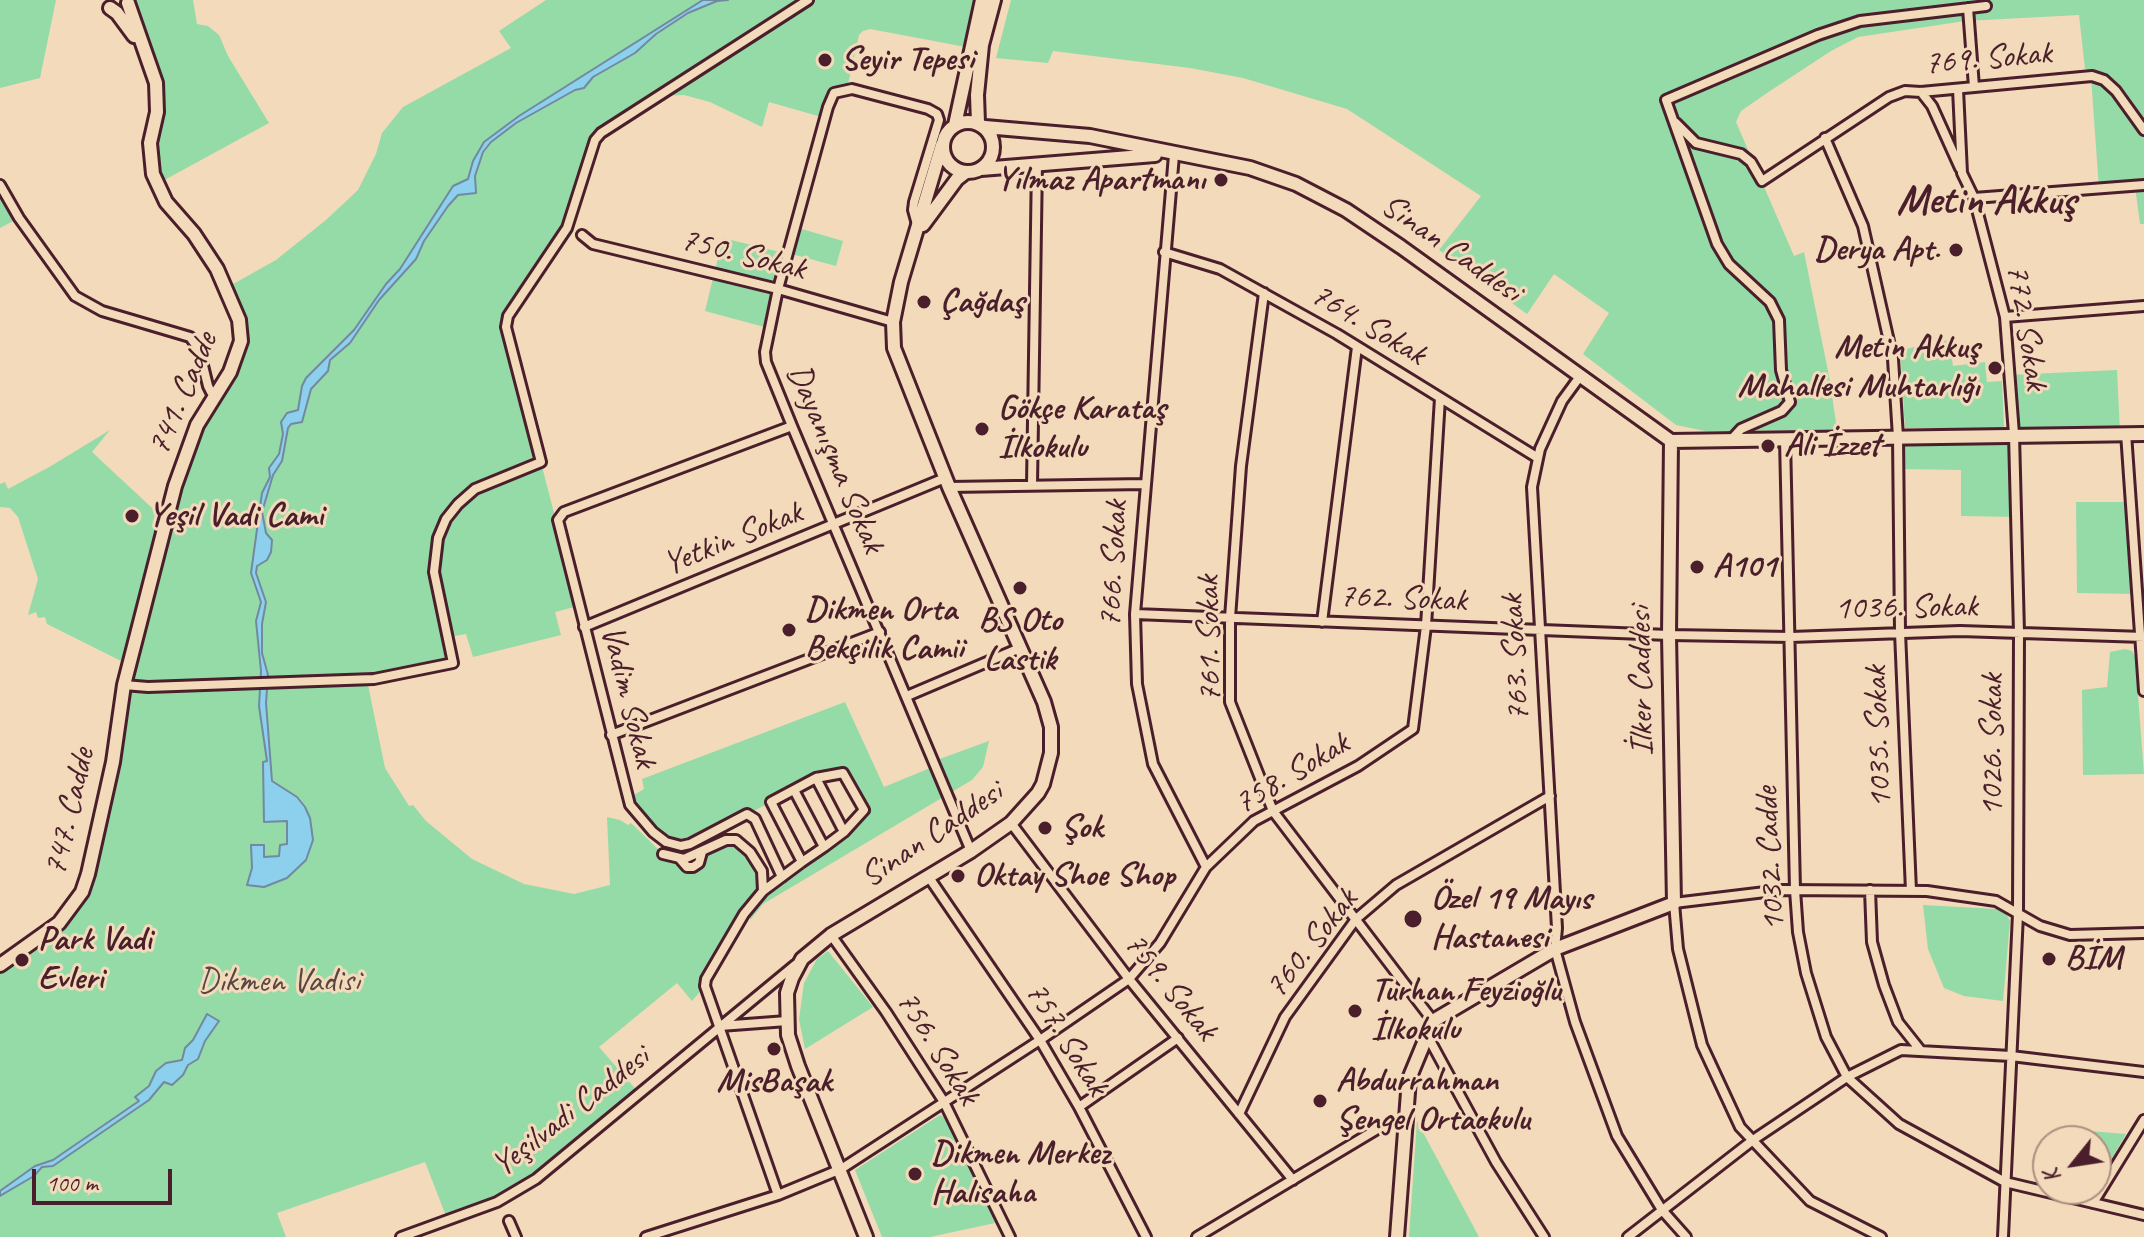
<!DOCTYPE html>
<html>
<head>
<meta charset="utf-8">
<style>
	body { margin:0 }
	#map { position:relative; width:2144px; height:1237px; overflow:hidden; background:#f2daba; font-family:Caveat,sans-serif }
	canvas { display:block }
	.north { position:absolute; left:2032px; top:1125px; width:80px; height:80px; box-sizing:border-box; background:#f2daba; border:2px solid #af8f81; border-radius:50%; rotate:240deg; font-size:22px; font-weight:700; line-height:32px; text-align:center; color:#4a1f2b }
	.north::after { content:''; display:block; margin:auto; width:28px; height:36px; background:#4a1f2b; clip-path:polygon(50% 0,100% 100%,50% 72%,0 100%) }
	.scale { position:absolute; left:32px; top:1169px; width:140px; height:36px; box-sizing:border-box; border:4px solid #4a1f2b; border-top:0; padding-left:10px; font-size:24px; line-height:28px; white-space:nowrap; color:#4a1f2b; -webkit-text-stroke:6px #f2daba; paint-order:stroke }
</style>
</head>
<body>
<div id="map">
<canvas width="2144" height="1237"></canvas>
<div class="north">K</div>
<div class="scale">100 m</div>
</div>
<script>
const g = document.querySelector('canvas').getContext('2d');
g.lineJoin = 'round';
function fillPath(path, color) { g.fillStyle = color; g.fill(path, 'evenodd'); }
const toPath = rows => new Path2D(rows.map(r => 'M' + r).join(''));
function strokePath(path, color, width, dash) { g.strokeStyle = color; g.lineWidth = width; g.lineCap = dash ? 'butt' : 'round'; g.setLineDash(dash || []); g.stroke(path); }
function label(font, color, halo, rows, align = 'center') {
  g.font = font + ' Caveat,sans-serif'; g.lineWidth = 6; g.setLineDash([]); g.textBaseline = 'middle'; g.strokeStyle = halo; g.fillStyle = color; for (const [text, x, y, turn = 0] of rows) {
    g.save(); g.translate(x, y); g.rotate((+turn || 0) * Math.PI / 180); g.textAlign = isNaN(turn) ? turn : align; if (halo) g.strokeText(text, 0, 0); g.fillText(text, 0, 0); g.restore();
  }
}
fillPath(toPath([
	[0,0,56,0,40,78,0,88],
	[130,0,193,0,197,24,208,26,219,35,228,56,269,123,157,184,153,174,158,96],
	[546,0,982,0,971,48,870,29,863,31,859,35,847,89,834,93,825,118,769,102,762,127,710,102,684,95,661,96,601,133,574,210,513,306,506,327,578,606,555,612,561,635,473,657,466,634,448,637,453,663,367,680,385,768,409,806,413,805,426,821,472,859,524,884,574,894,610,885,607,817,620,820,628,825,631,823,663,854,674,858,736,840,762,871,764,890,869,814,869,805,846,768,833,770,690,844,666,842,627,799,644,789,642,779,845,702,884,787,935,766,934,761,989,741,983,767,972,780,763,904,751,919,743,914,705,986,692,1001,677,983,599,1047,639,1093,537,1179,448,1221,425,1162,277,1213,286,1237,0,1237,0,965,45,935,82,892,129,665,47,624,45,617,38,618,36,612,28,615,38,579,18,517,10,508,0,507,0,484,5,482,8,489,51,466,110,430,92,452,165,520,175,486,239,349,226,288,276,260,326,220,358,190,376,154,382,133,403,107,511,48,499,31],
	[1011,0,2144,0,2144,118,2121,86,2109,76,2085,69,2079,15,1965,21,1858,37,1831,51,1767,93,1741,111,1736,122,1794,256,1804,252,1830,381,1837,430,1705,431,1676,425,1583,354,1609,313,1554,274,1527,314,1439,250,1481,196,1347,109,1243,78,1190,68,1053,51,1048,63,996,58],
	[2091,77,2104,80,2144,130,2144,224,2140,224,2135,186,2099,189],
	[0,185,19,218,0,228],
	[795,227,843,241,836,266,788,253],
	[723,238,788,254,768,328,705,311],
	[1949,340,1953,366,1985,362,1987,382,2002,381,2004,428,1905,428,1900,350],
	[2117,370,2120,433,2014,435,2016,517,1961,516,1961,470,1899,469,1898,437,2013,434,2009,375],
	[2076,502,2130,502,2136,594,2077,593],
	[2125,649,2132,651,2135,656,2144,774,2083,775,2082,690,2107,687,2110,652],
	[1923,905,1997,909,2007,915,2010,921,2003,1001,1964,996,1944,988,1928,949],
	[828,951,873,1007,805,1049,799,1019,804,983,817,959],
	[940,1115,947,1119,995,1223,930,1237,882,1237,855,1170],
	[1417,1121,1479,1237,1409,1237],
	[2064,1129,2126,1134,2096,1185,2096,1141,2063,1141]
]), '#94dba8');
const water = toPath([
	[703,0,728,0,717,1,688,13,656,34,635,53,593,77,584,88,575,90,516,123,491,142,483,152,475,176,476,193,458,195,448,206,424,241,416,259,379,300,350,343,330,360,328,371,311,389,302,422,291,424,288,428,282,461,273,475,262,512,266,533,272,540,271,552,267,560,257,566,256,573,266,602,262,624,262,653,268,675,266,703,272,781,297,797,305,807,310,818,313,840,306,860,287,878,264,887,247,885,252,868,251,845,264,845,264,857,279,856,280,845,287,844,287,821,264,822,263,762,267,761,259,706,261,671,256,621,261,602,251,573,262,493,270,477,269,468,279,454,283,434,281,422,287,413,298,410,302,386,306,378,354,330,386,284,400,269,453,186,468,179,473,161,484,142,519,116,703,0],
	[207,1014,219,1021,205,1041,198,1059,188,1065,183,1075,172,1085,164,1082,149,1100,53,1166,42,1167,34,1176,0,1196,0,1191,35,1166,53,1160,139,1101,135,1097,149,1086,156,1071,166,1063,182,1060,185,1048,193,1040,207,1014]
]);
fillPath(water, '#8cd0ee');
strokePath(water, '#7289a0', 2);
const street = toPath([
	[1968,8,1974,87],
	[1958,89,1962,173,1974,198,2005,317,2014,434,2019,633,2018,914,2003,1237],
	[1921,92,1932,106,1960,168],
	[1676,123,1696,143,1741,154,1751,162,1762,181,1889,97,1905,91,1921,92,2092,76,2104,80,2116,91,2144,130],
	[1825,138,1863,226,1893,359,1898,437,1900,632,1911,891],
	[1174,155,1135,614,1137,684,1153,764,1206,867],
	[0,185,19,218,75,296,102,311,190,337,199,349,208,386,211,392,216,393],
	[1974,198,2144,185],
	[918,228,913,210,914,202,939,120,937,114,928,109,852,89,834,93,828,107,778,289,765,352,766,362,792,426,971,851],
	[582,235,593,244,778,289,893,322],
	[1164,252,1220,269,1337,334,1538,458],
	[1264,293,1241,466,1230,618,1230,702,1273,811,1433,1021],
	[2005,317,2144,306],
	[1581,375,1562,401,1540,449,1532,487,1557,928,1555,949,1575,1022,1617,1136,1662,1210,1686,1237],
	[2126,433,2144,691],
	[1785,439,1795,890,1798,932,1806,973,1826,1037,1847,1077,1899,1124,2005,1182,2144,1215],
	[1730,441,1741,429,1782,411,1790,402,1781,370,1779,320,1770,302,1729,264,1717,244,1666,100,1818,35,1860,21,1986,6],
	[1032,485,1037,163],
	[949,487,1145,484],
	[1135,614,1669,635,1791,637,1960,631,2144,637],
	[1322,622,1357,347],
	[584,627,945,478],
	[124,685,148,687,374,679,453,663,434,572,438,538,446,519,458,504,475,489,541,462,506,327,508,316,567,228,595,140,601,133,808,0],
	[907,696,1020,648],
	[611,735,880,632],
	[816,778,844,832],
	[794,790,824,847],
	[1011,823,1129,979,1293,1180],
	[663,854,684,859,726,840,736,840,750,852,762,871,763,891],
	[680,859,687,867,693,867,699,863,702,852],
	[928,876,1040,1040,1079,1107,1146,1237],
	[782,877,755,819,747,814,690,844,681,846,666,842,653,832,630,805,558,520,564,512,792,426],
	[1870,890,1872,942,1884,985,1898,1022,1921,1051],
	[831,935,886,1012,944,1102,1010,1237],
	[720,1026,787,1021],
	[1427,1035,1496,1162,1544,1237],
	[1079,1107,1178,1038],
	[1239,1114,1285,1017,1356,919,1396,885,1550,796],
	[778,1195,705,986,706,979,744,914,763,891,802,862,824,847,844,832,864,810,843,773,816,778,771,802,802,862],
	[2093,1203,2144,1120],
	[509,1221,516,1237],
	[401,1237,497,1202,536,1179,795,965],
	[646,1237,778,1195,841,1169,1040,1040,1129,979,1160,943,1206,867,1254,821,1358,766,1413,729,1426,626,1440,398],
	[1197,1237,1389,1122],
	[1628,1237,1753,1140,1847,1077,1901,1050,2011,1056,2144,1072],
	[1881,1237,1810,1201,1740,1127,1702,1045,1678,949,1674,903,1782,890,1927,891,1996,901,2040,926,2070,935,2144,933]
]);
const secondary = toPath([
	[110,8,117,13,134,36],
	'943 147a25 25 0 1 1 50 0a25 25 0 1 1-50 0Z',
	[978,123,977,95,982,45,994,0],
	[955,125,982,0],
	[985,127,1090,136,1250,168,1296,184,1346,210,1401,247,1671,441],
	[981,169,1155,155],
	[923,225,957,179,966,172],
	[1671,441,2144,434],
	[0,965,59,923,82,892,88,874,113,762,124,685,175,486,197,425,230,372,241,341,239,320,217,269,194,234,166,202,153,174,150,143,157,112,156,83,128,3],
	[866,1237,798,1066,788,1035,787,993,792,978,802,959,831,935,971,851,1011,823,1038,793,1043,784,1051,753,1051,727,1044,702,949,487,894,348,893,322,901,282,942,145],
	[1397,1237,1409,1079,1433,1021,1555,949,1674,903,1669,635,1671,441]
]);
strokePath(street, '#4a1f2b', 14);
strokePath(secondary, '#4a1f2b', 18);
strokePath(street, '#f2daba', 8);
strokePath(secondary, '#f2daba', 12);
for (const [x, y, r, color] of [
	[825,60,8,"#4a1f2b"],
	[1221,180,8,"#4a1f2b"],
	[1956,250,8,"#4a1f2b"],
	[924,302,8,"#4a1f2b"],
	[1995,368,8,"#4a1f2b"],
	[982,429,8,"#4a1f2b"],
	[1768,446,8,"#4a1f2b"],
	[132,516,8,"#4a1f2b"],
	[1697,567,8,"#4a1f2b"],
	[1020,588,8,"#4a1f2b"],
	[789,630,8,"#4a1f2b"],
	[1045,828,8,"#4a1f2b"],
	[958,876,8,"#4a1f2b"],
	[1413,919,10,"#4a1f2b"],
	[2049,959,8,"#4a1f2b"],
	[22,960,8,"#4a1f2b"],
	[1355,1011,8,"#4a1f2b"],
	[774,1049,8,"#4a1f2b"],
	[1320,1101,8,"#4a1f2b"],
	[915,1174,8,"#4a1f2b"]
]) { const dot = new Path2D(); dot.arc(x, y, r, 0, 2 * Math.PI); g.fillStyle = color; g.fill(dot); strokePath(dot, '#f2daba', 3); }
label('34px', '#4a1f2b', '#f2daba', [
	["769. Sokak",1988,59,-5],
	["Sinan Caddesi",1451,249,35],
	["750. Sokak",743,255,14],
	["764. Sokak",1368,325,31],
	["772. Sokak",2026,327,81],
	["741. Cadde",183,394,-67],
	["Dayanışma Sokak",835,459,67],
	["Yetkin Sokak",733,539,-22],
	["766. Sokak",1114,564,-87],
	["762. Sokak",1403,599,2],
	["1036. Sokak",1906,608,-1],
	["761. Sokak",1210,639,-91],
	["763. Sokak",1516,658,-93],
	["İlker Caddesi",1642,681,-91],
	["Vadim Sokak",628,697,76],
	["1035. Sokak",1879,737,-92],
	["1026. Sokak",1993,745,-90],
	["758. Sokak",1292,774,-31],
	["747. Cadde",70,812,-77],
	["Sinan Caddesi",932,835,-34],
	["1032. Cadde",1771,859,-93],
	["760. Sokak",1312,944,-52],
	["759. Sokak",1170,987,51],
	["757. Sokak",1066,1039,58],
	["756. Sokak",937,1048,58],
	["Yeşilvadi Caddesi",571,1112,-38]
]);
label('bold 34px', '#4a1f2b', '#f2daba', [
	["Seyir Tepesi",841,60],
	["Yılmaz Apartmanı",1205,180,"right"],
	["Derya Apt.",1940,250,"right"],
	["Çağdaş",940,302],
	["Metin Akkuş",1979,348,"right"],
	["Mahallesi Muhtarlığı",1979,387,"right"],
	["Gökçe Karataş",998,409],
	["İlkokulu",998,448],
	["Ali İzzet",1784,446],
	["Yeşil Vadi Cami",148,516],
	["A101",1713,567],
	["Dikmen Orta",805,610],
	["Bekçilik Camii",805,649],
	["BS Oto",1020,621,"center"],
	["Lastik",1020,660,"center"],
	["Şok",1061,828],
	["Oktay Shoe Shop",974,876],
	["Özel 19 Mayıs",1431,899],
	["Hastanesi",1431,938],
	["Park Vadi",38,940],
	["Evleri",38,979],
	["BİM",2065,959],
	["Turhan Feyzioğlu",1371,991],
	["İlkokulu",1371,1030],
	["Abdurrahman",1336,1081],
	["Şengel Ortaokulu",1336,1120],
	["MisBaşak",774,1082,"center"],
	["Dikmen Merkez",931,1154],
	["Halısaha",931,1193]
], 'left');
label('34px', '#594544', '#f2daba', [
	["Dikmen Vadisi",279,982]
]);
label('bold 42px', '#4a1f2b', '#f2daba', [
	["Metin Akkuş",1986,202]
]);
</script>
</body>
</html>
